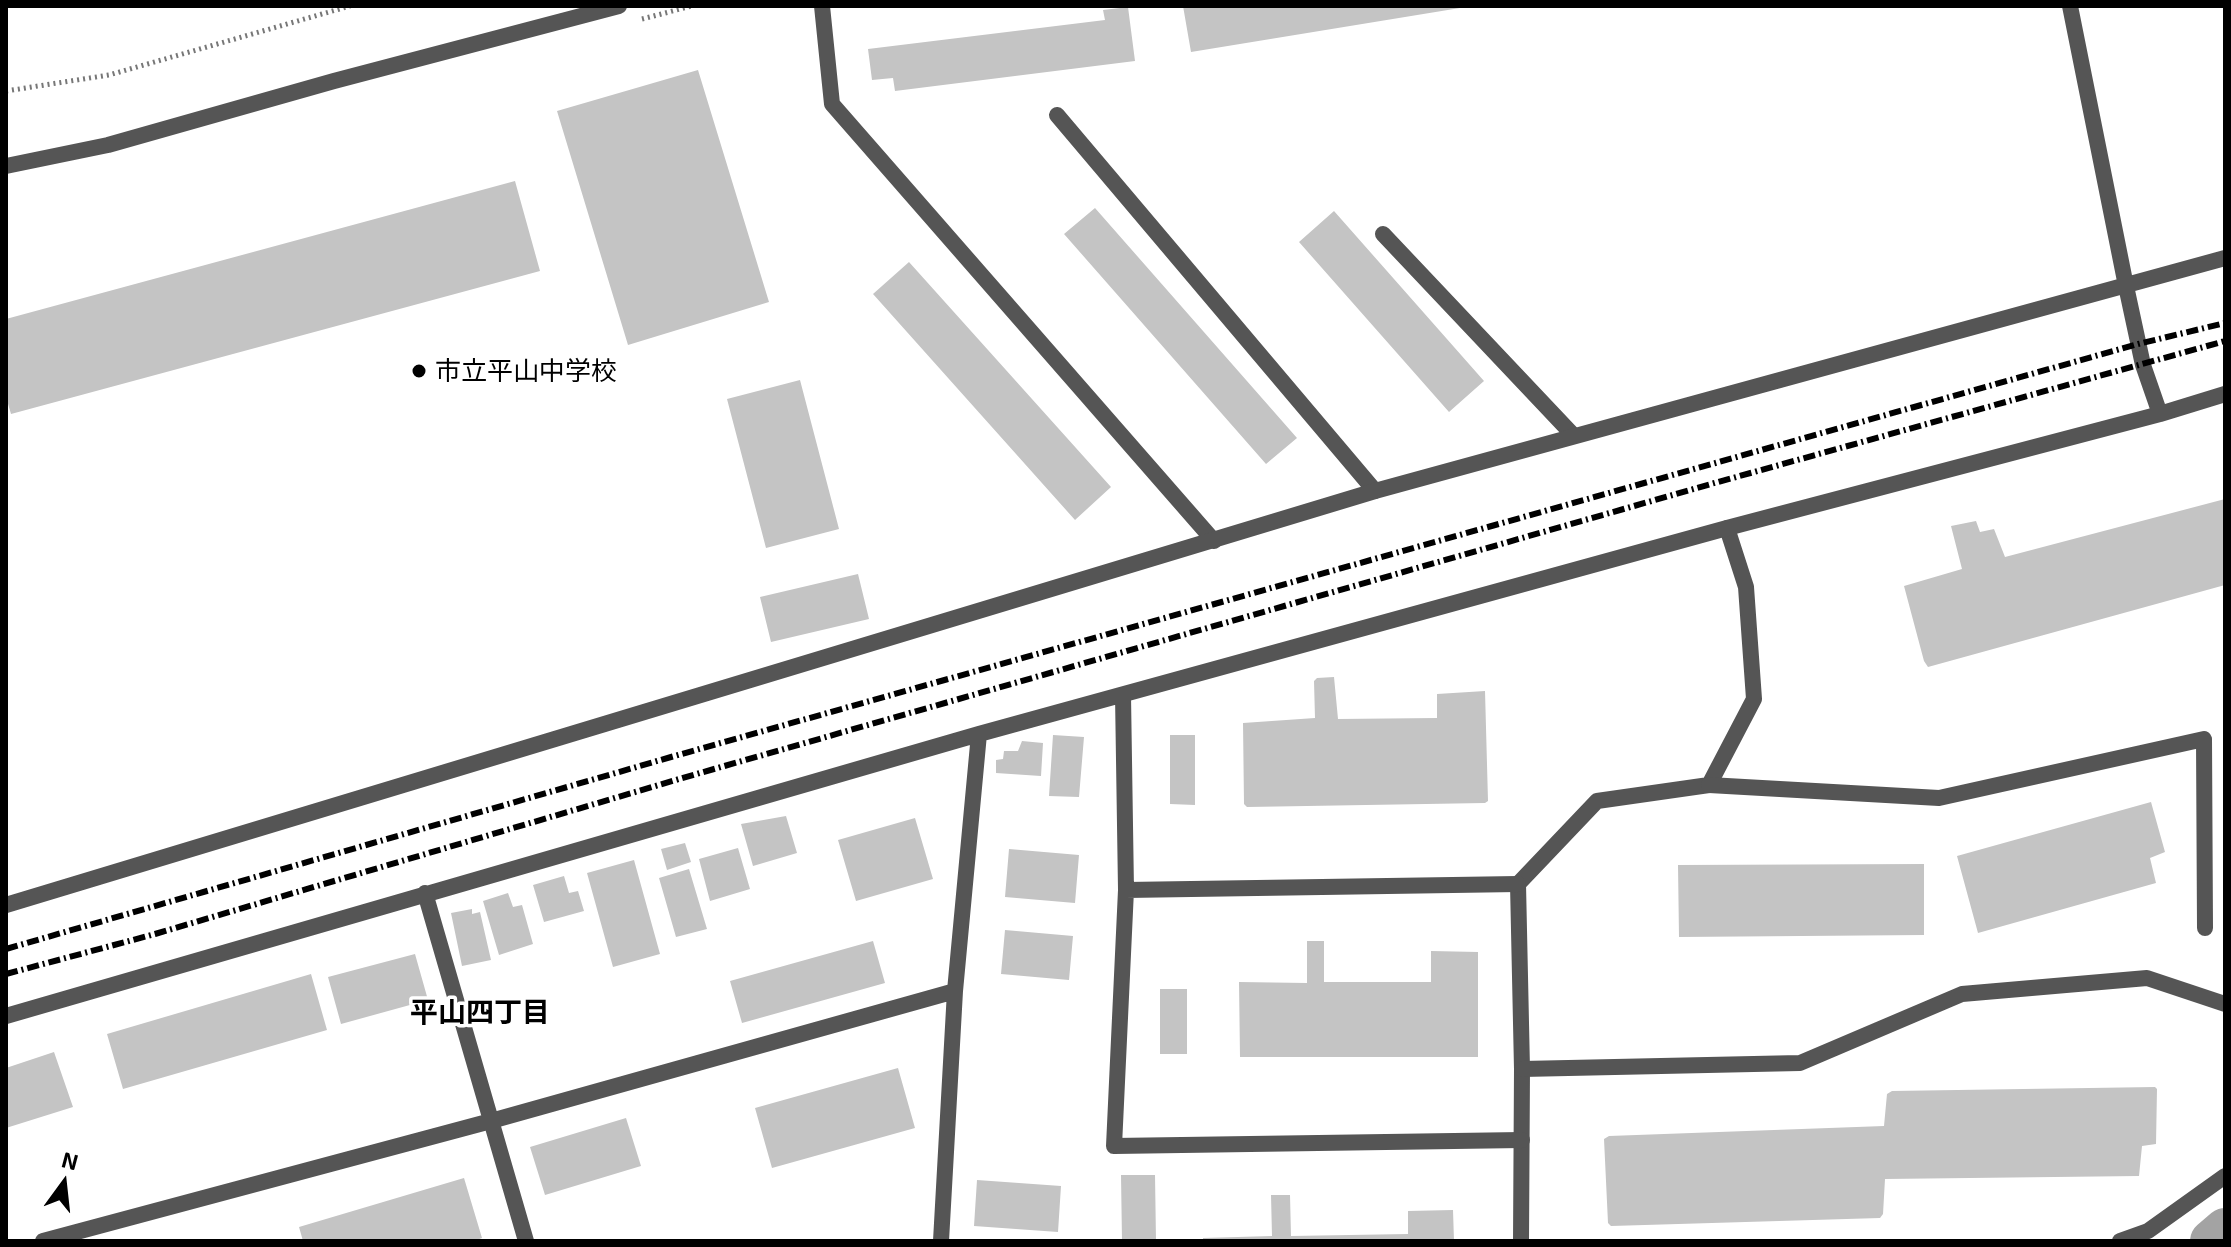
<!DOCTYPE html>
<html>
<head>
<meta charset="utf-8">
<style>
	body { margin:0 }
	#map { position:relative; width:2231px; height:1247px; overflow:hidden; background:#fff; font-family:"Exo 2",sans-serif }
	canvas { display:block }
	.frame { position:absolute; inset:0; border:8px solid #000; pointer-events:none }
	.north { position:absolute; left:24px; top:1143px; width:80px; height:80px; -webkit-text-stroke:6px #fff; paint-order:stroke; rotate:15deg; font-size:22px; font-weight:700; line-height:32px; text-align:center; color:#000 }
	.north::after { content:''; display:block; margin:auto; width:28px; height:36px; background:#000; clip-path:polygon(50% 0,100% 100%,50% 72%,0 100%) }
</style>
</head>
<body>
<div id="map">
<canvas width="2231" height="1247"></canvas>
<div class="frame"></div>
<div class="north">N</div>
</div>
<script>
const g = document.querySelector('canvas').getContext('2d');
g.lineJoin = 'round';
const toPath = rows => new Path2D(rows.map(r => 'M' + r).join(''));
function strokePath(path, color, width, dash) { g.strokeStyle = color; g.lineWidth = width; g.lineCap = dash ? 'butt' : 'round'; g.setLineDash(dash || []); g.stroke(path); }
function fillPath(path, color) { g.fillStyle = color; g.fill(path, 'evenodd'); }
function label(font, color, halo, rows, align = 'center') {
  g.font = font + ' "Exo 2","Noto Sans JP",sans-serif'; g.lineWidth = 7; g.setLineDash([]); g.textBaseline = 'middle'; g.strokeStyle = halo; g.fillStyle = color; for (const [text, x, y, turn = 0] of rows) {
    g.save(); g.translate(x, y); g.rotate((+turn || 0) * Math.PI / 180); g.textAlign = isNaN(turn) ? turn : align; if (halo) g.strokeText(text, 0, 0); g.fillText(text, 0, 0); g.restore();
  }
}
strokePath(toPath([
	[2211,1241,2225,1229]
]), '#a3a3a3', 42);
fillPath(toPath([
	[1183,6,1460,6,1460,8,1191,52],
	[1128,7,1135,61,895,91,893,78,872,80,868,49,1105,20,1103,10],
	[698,70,769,302,628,345,557,111],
	[515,181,540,271,11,414,6,397,6,319],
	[1095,208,1297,438,1266,464,1064,234],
	[1334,211,1484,381,1449,412,1299,242],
	[909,262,1111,487,1075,520,873,294],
	[800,380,839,529,766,548,727,399],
	[2225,499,2225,585,1928,667,1924,661,1904,586,1962,569,1951,526,1976,521,1980,532,1994,529,2005,557],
	[858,574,869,619,771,642,760,597],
	[1334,677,1338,719,1437,718,1437,694,1485,691,1488,801,1485,803,1247,807,1244,804,1243,723,1315,718,1314,681,1317,678],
	[1053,735,1084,737,1079,797,1049,796],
	[1170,735,1195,735,1195,805,1170,804],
	[1022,741,1043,743,1041,776,996,773,996,760,1003,759,1004,751,1018,751],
	[2151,802,2165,852,2150,858,2156,883,1978,933,1957,856],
	[786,816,797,853,753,866,741,824],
	[915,818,933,879,856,901,838,840],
	[685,843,691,862,667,870,661,849],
	[738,848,750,889,710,901,699,859],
	[1009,849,1079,855,1075,903,1005,897],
	[634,860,660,954,613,967,587,873],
	[1924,864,1924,935,1679,937,1678,865],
	[689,869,707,929,676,937,659,878],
	[564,876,569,893,578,891,584,911,544,922,533,885],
	[508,893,513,907,522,905,533,944,499,955,483,901],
	[472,909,472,914,480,912,491,960,462,966,451,913],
	[1005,930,1073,936,1069,980,1001,974],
	[873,941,885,983,742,1023,730,981],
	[1307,941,1324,941,1324,982,1431,982,1431,951,1478,952,1478,1057,1240,1057,1239,982,1307,983],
	[415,954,428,1000,341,1024,328,977],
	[311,974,327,1030,123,1089,107,1034],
	[1160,989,1187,989,1187,1054,1160,1054],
	[54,1052,73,1107,6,1128,6,1068],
	[898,1068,915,1128,772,1168,755,1108],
	[2155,1087,2157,1089,2156,1144,2142,1146,2139,1176,1885,1179,1883,1214,1880,1218,1611,1226,1608,1223,1604,1139,1609,1136,1884,1126,1887,1094,1892,1091],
	[626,1118,641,1166,545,1195,530,1147],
	[1121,1175,1155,1175,1156,1241,1122,1241],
	[464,1178,482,1238,474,1241,303,1241,299,1227],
	[977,1180,1061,1186,1058,1232,974,1226],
	[1271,1195,1290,1195,1291,1236,1408,1234,1408,1211,1453,1210,1454,1241,1203,1241,1203,1238,1272,1236]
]), '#c4c4c4');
strokePath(toPath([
	[642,19,692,6],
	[6,91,109,75,350,6]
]), '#777', 5, [2, 4]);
strokePath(toPath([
	[822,6,832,104,1214,541],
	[1057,115,1375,491],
	[1383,234,1573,435],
	[1521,1241,1522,1069,1518,884,1597,801,1709,785,1754,699,1746,587,1727,528]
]), '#555', 16);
strokePath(toPath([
	[2070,6,2126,286,2143,365,2160,414],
	[6,166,108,145,334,81,619,6],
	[1123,695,1126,890,1114,1146,1522,1140],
	[1709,785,1939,798,2204,739,2205,928],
	[1126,890,1518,884],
	[425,893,526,1241],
	[6,905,1375,491,2225,258],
	[6,1016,979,734,1727,528,2160,414,2225,394],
	[1522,1069,1800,1063,1962,994,2147,978,2225,1004],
	[43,1241,491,1121,955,991,979,734],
	[941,1241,955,991],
	[2120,1241,2148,1231,2225,1176]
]), '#555', 16);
strokePath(toPath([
	[6,949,671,757,2138,344,2225,323],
	[6,974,155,934,679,779,1711,484,2225,341]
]), '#000', 6, [12, 4, 2, 4]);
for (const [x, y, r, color] of [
	[419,371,8,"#000"]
]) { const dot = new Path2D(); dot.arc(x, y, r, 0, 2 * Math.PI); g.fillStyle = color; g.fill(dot); strokePath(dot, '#fff', 3); }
label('26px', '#000', '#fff', [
	["市立平山中学校",435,371]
], 'left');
label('bold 28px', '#000', '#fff', [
	["平山四丁目",480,1013]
]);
</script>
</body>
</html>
